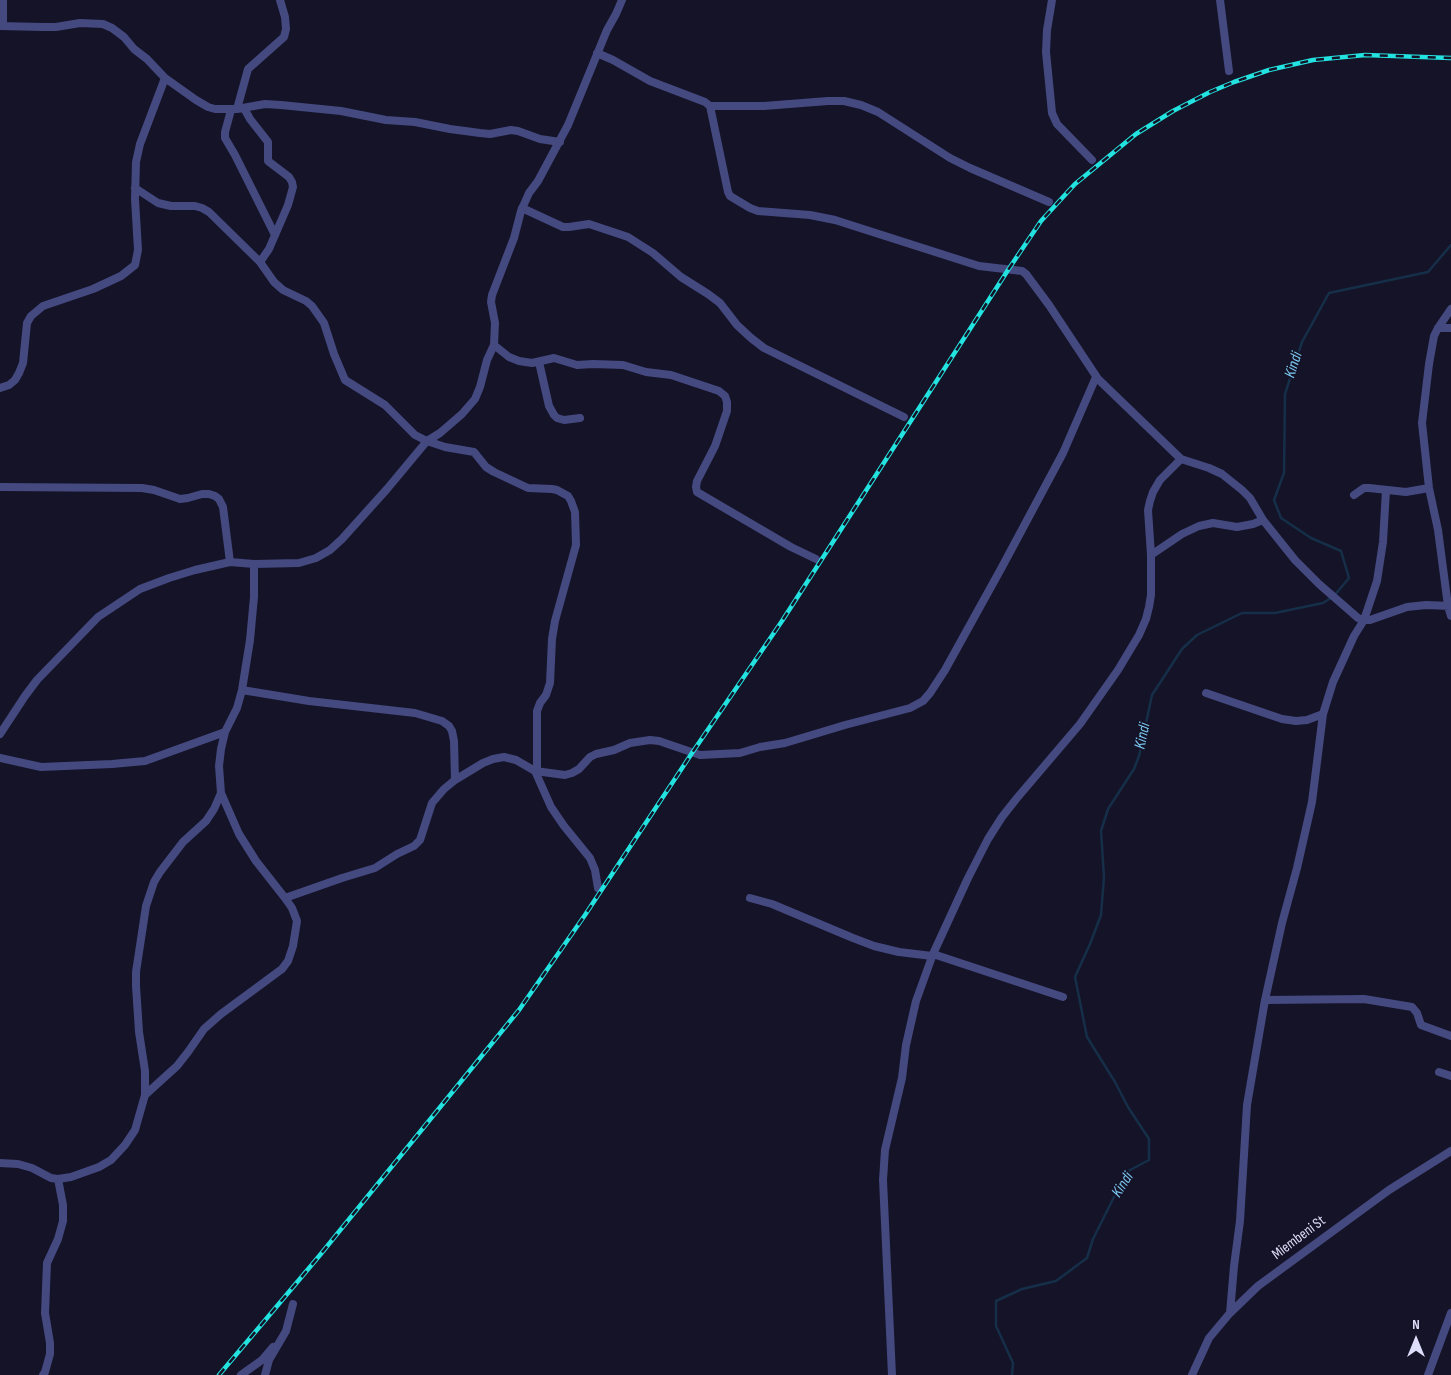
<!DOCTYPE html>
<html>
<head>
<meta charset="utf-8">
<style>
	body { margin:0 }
	#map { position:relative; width:1451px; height:1375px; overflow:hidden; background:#151327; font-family:"Sofia Sans Condensed",sans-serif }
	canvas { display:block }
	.north { position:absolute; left:1391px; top:1315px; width:50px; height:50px; -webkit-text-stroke:4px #151327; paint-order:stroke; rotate:0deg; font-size:14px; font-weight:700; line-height:20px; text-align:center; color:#dedefb }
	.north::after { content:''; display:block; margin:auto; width:18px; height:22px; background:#dedefb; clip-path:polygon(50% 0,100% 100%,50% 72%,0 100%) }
</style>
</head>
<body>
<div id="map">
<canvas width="1451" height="1375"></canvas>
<div class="north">N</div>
</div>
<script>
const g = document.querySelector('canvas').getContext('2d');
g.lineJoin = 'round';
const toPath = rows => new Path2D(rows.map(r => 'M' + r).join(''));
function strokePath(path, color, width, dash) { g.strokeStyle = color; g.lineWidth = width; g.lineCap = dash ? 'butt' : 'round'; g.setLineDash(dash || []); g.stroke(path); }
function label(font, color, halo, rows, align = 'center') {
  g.font = font + ' "Sofia Sans Condensed",sans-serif'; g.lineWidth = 4; g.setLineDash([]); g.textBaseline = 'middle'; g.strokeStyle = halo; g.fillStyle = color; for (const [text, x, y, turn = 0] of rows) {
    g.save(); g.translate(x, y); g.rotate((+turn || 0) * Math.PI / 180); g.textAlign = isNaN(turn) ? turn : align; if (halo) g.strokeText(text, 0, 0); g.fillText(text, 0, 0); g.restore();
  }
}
strokePath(toPath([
	[1012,1375,1013,1363,996,1326,996,1301,1022,1289,1056,1281,1087,1258,1093,1239,1120,1185,1130,1170,1149,1160,1149,1139,1128,1107,1115,1082,1087,1037,1075,977,1090,944,1101,915,1104,877,1101,831,1108,809,1134,769,1139,756,1152,695,1182,649,1197,635,1242,613,1275,613,1323,603,1334,596,1349,578,1341,551,1311,538,1281,518,1274,500,1284,473,1285,394,1302,342,1329,293,1428,272,1451,245]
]), '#162f49', 2.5);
strokePath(toPath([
	[3,0,3,25],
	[1052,0,1047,30,1046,52,1052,113,1057,124,1092,160],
	[1220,0,1229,71],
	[0,26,42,27,56,27,80,23,103,24,112,28,124,37,134,49,147,59,165,78,196,100,208,107,215,109,237,109,265,104,281,105,341,111,386,120,415,122,450,129,480,133,490,134,511,130,518,131,540,139,560,142],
	[597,53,613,60,650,81,705,102,710,106,728,192,730,196,750,208,758,211,810,215,835,220,979,266,1022,271,1026,274,1049,305,1098,379,1181,459,1209,468,1222,474,1242,490,1250,498,1263,520,1295,560,1319,584,1358,618,1364,620,1370,620,1407,607,1426,605,1451,606],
	[710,106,764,106,828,101,844,101,861,105,878,112,950,158,970,168,1049,202],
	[244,108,250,119,268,142,268,161,289,177,292,182,293,187,288,205,269,249,260,262],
	[237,109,248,69,284,37,286,29,285,17,280,0],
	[231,110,225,132,225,138,235,155,275,235],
	[135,188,158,203,171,206,195,206,202,208,209,212,260,262,274,282,283,290,306,301,312,306,324,323,334,354,345,380,385,405,415,435,427,441,445,447,474,452,486,467,494,472,528,488,552,489,557,490,568,496,571,501,575,512,576,545,555,621,552,639,550,683,546,695,540,703,537,711,537,772],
	[522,208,563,227,569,227,589,224,628,237,653,253,681,277,708,294,720,303,737,325,751,338,764,348,904,417],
	[1451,309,1438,328,1434,336,1429,364,1422,423,1429,488,1438,530,1448,606,1451,616],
	[1438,328,1451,328],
	[494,345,509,357,519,361,532,363,554,358,577,365,593,364,623,365,646,372,671,375,719,391,725,396,727,402,727,411,715,446,697,481,696,487,697,492,791,547,816,559],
	[539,362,549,406,554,415,557,418,564,420,580,418],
	[0,388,9,385,15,380,19,373,23,363,27,323,31,316,43,306,93,289,121,276,135,265,138,250,135,199,136,162,140,144,165,78],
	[0,487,142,488,154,490,180,499,188,498,202,494,209,494,215,496,219,499,223,507,230,562],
	[1354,495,1364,488,1369,488,1406,492,1429,488],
	[1151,555,1182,534,1199,526,1213,523,1237,527,1253,524,1263,520],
	[242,690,309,701,415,713,442,721,449,726,452,731,454,741,455,780],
	[1206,693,1282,719,1296,721,1307,720,1323,714],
	[0,734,25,696,37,680,98,617,140,589,169,578,195,570,230,562,254,564,299,563,316,558,330,550,342,539,387,489,427,441,440,433,462,414,475,399,480,387,487,360,494,345,495,323,491,302,492,295,514,238,521,211,529,193,538,181,568,125,607,30,616,14,622,0],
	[0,758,41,767,112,764,145,761,225,732],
	[535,771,565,775,572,773,579,769,590,757,596,754,614,750,630,743,650,740,659,741,700,755,740,753,760,747,785,743,845,725,910,708,923,701,930,693,945,670,1002,567,1063,453,1096,377],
	[285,898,342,878,375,868,397,854,414,846,420,840,432,803,444,789,455,780,483,763,493,759,504,757,516,760,535,771,551,807,564,826,590,858,595,870,598,888],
	[750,898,772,904,853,938,874,946,899,952,932,956],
	[933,954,1063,997],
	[1265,1000,1364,999,1412,1007,1417,1013,1421,1025,1451,1036],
	[1439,1072,1451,1076],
	[145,1095,145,1071,139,1032,136,986,136,972,146,906,154,882,160,872,183,842,206,821,214,809,221,793,219,766,221,749,225,732,237,708,242,690,250,640,254,597,254,564],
	[0,1163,18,1164,32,1168,51,1178,58,1179,71,1177,99,1167,111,1160,125,1145,135,1130,145,1095,177,1066,188,1052,204,1029,221,1014,282,969,288,961,293,946,297,921,292,908,285,898,256,861,239,834,221,793],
	[1230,1313,1234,1266,1240,1221,1247,1105,1265,1000,1282,923,1297,868,1312,802,1323,714,1333,682,1354,636,1364,620,1377,581,1383,542,1386,490],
	[43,1375,45,1372,50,1354,50,1343,45,1313,47,1263,58,1239,63,1221,63,1205,58,1179],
	[241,1375,262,1360,273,1347],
	[265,1375,269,1360,286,1331,293,1304],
	[892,1375,883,1180,885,1150,902,1078,906,1045,916,1001,933,954,968,878,988,839,1002,817,1017,798,1080,724,1118,670,1139,635,1146,619,1149,607,1151,595,1151,555,1148,510,1150,501,1153,492,1160,480,1181,459],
	[1192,1375,1209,1338,1230,1313,1258,1286,1389,1190,1451,1151],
	[1428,1375,1451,1313]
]), '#444980', 8);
const rail = toPath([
	[219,1375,320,1255,519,1010,585,915,692,753,782,621,1008,270,1041,221,1075,184,1136,134,1173,111,1210,92,1234,82,1269,70,1313,60,1365,55,1451,58]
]);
strokePath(rail, '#22e3e0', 4.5);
strokePath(rail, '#151327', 2.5, [8]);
label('15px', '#dedefb', '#151327', [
	["Miembeni St",1299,1238,-37]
]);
label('italic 16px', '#79c5ee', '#151327', [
	["Kindi",1294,365,-72],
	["Kindi",1143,736,-78],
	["Kindi",1123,1185,-57]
]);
</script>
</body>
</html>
